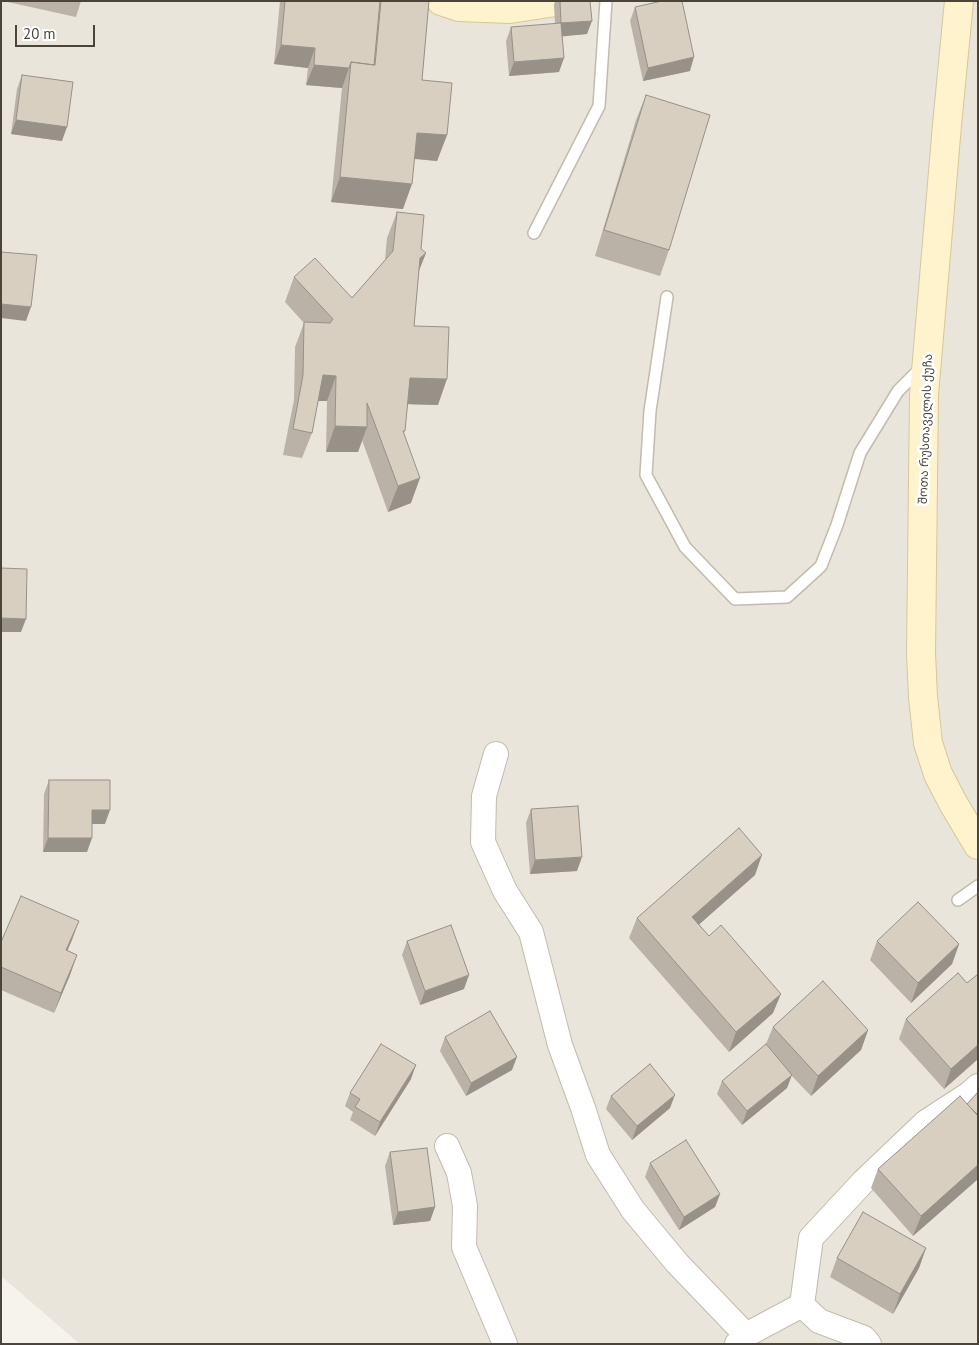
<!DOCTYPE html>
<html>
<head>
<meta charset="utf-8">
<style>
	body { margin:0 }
	#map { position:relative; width:979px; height:1345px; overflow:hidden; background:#f6f3ec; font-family:"PT Sans",sans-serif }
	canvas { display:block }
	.frame { position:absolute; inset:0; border:2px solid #4b4439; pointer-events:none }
	.scale { position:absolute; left:15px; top:25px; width:80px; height:22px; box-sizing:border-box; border:2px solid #4b4439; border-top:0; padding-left:6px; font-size:15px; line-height:18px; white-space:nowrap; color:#4b4439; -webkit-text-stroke:4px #fff; paint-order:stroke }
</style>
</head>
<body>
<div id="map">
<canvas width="979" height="1345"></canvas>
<div class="frame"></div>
<div class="scale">20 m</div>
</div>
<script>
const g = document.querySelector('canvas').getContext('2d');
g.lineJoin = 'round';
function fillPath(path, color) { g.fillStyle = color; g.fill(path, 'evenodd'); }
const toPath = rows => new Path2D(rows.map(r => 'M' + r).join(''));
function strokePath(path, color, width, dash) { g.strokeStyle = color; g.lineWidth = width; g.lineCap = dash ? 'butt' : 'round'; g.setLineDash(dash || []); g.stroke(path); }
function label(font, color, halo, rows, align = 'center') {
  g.font = font + ' "PT Sans","Noto Sans Georgian",sans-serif'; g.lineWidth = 5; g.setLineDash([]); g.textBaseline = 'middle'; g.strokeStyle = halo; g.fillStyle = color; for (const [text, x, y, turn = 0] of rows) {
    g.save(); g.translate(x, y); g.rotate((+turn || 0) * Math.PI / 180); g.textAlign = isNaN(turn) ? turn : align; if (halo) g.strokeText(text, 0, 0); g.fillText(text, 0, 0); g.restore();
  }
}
fillPath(toPath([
	[1,1,978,1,978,1344,80,1344,1,1276]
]), '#eae5da');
const lane = toPath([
	[534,233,599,106,606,1],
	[667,297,650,411,646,475,685,547,735,599,787,597,821,566,837,525,860,453,898,391,922,367],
	[958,900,978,886]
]);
const street = toPath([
	[496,754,484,796,483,842,505,891,531,932,560,1045,583,1108,598,1155,633,1210,677,1263,746,1335],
	[447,1146,459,1173,465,1206,464,1247,505,1344],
	[737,1344,746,1335,802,1305],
	[869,1344,864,1338,819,1321,802,1305,811,1238,863,1182,926,1122,969,1094,978,1086]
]);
const secondary = toPath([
	[441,1,459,7,510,9,562,1],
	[959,1,947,125,924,395,921,653,923,697,928,743,938,774,953,803,978,845]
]);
strokePath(lane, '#c2bbae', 14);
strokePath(street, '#c2bbae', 26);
strokePath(secondary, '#d6c79b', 30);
strokePath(lane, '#fff', 11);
strokePath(street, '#fff', 24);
strokePath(secondary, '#fff3cd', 28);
fillPath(toPath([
	[3,1,81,1,76,17],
	[280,1,429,1,422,80,447,135,437,161,414,159,403,209,331,202,342,88,306,85,308,68,274,64],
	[555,1,590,1,587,34,562,36,559,72,509,76,506,41,511,27,555,24,554,5],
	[635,7,690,71,643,81,630,21],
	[22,75,62,141,11,134,17,89],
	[646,95,669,250,660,276,595,256,636,120],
	[397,212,421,249,426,253,419,270,414,326,438,405,408,404,404,434,411,503,388,512,362,440,358,452,326,452,327,401,318,401,312,433,302,458,283,455,294,400,295,347,304,323,285,302,294,277,352,298,385,260,387,238],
	[49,780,105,824,92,824,87,852,43,852,44,794],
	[531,809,577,871,530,874,526,823],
	[755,875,699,924,773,1013,729,1052,629,938,637,918],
	[72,940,67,950,77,955,70,975,54,1013,1,990,1,942],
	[407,941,464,989,420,1005,402,955],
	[877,941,959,944,952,964,911,1003,870,960],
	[978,974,978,1059,944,1089,899,1039,906,1019,967,983],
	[773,1027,868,1030,861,1050,811,1096,791,1075,787,1088,742,1125,717,1094,722,1081,766,1044],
	[445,1037,512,1070,466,1096,440,1051],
	[411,1079,375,1136,350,1120,353,1112,345,1106,350,1093],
	[978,1092,978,1179,913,1236,871,1188,878,1169,967,1104],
	[611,1096,670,1108,632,1140,606,1109],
	[390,1152,435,1207,430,1221,393,1225,385,1166],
	[650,1163,720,1194,715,1207,679,1230,645,1177],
	[926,1248,919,1268,893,1314,830,1277,837,1258]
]), '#bab2a6');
fillPath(toPath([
	[592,21,587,34,556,37,561,23],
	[281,45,315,48,308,68,274,64],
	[694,57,690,71,643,81,648,68],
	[564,58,559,72,509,76,514,62],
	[314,65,349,68,342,88,306,85],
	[16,120,67,127,62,141,11,134],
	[417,133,447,135,437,161,408,158],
	[340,177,412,184,403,209,331,202],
	[426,253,416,278,420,258],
	[1,304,31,307,26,321,1,318],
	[323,375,336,376,327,401,314,401],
	[410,378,447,379,438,405,401,404],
	[335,426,367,427,358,452,326,452],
	[420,478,411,503,388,512,398,486],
	[1,618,26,619,21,632,1,632],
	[92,810,110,810,105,824,87,824],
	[48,838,92,838,87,852,43,852],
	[762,855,755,875,685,937,692,917],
	[582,857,577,871,530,874,535,860],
	[79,921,72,940,59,970,66,950],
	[959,944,952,964,911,1003,918,983],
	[77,955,70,975,54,1013,61,993],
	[469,975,464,989,420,1005,425,991],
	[781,994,773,1013,729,1052,736,1032],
	[868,1030,861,1050,811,1096,818,1076],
	[978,1045,978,1059,944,1089,951,1069],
	[517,1057,512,1070,466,1096,471,1083],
	[416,1065,411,1079,375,1136,380,1122],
	[792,1075,787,1088,742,1125,747,1111],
	[675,1095,670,1108,632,1140,637,1126],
	[978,1165,978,1179,913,1236,921,1216],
	[720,1194,715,1207,679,1230,684,1217],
	[435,1207,430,1221,393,1225,398,1212],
	[926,1248,919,1268,893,1314,900,1294]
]), '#979187');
const building = toPath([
	[285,1,380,1,374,65,351,62,349,68,314,65,315,48,281,45,285,1],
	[381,1,429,1,422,80,452,83,447,135,417,133,412,184,340,177,351,62,375,65,381,1],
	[560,1,590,1,592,21,561,23,560,1],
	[662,1,682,1,694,57,648,68,635,7,662,1],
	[561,23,564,58,514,62,511,27,561,23],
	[22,75,73,82,67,127,16,120,22,75],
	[646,95,710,115,669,250,604,230,646,95],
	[397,212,424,215,421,249,426,253,420,258,414,326,449,327,447,379,410,378,405,431,403,431,420,478,398,486,367,403,367,427,335,426,336,376,323,375,312,433,293,429,303,375,304,322,330,323,333,319,294,277,315,258,352,298,393,251,397,212],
	[1,252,37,255,31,307,1,304,1,252],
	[1,568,27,569,26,619,1,618,1,568],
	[49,780,110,780,110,810,92,810,92,838,48,838,49,780],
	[578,806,582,857,535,860,531,809,578,806],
	[739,828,762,855,692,917,709,936,721,925,781,994,736,1032,637,918,739,828],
	[21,896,79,921,66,950,77,955,61,993,1,967,1,942,21,896],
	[918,902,959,944,918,983,877,941,918,902],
	[451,925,469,975,425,991,407,941,451,925],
	[958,973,967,983,978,974,978,1045,951,1069,906,1019,958,973],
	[823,981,868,1030,818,1076,773,1027,823,981],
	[490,1011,517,1057,471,1083,445,1037,490,1011],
	[381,1044,416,1065,380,1122,355,1107,360,1099,350,1093,381,1044],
	[766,1044,792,1075,747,1111,722,1081,766,1044],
	[650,1064,675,1095,637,1126,611,1096,650,1064],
	[978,1092,978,1115,967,1104,978,1092],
	[960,1096,978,1116,978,1165,921,1216,878,1169,960,1096],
	[686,1140,720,1194,684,1217,650,1163,686,1140],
	[427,1148,435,1207,398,1212,390,1152,427,1148],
	[863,1212,926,1248,900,1294,837,1258,863,1212]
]);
fillPath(building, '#d8cfc1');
strokePath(building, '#979187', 1);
label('12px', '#4b4439', '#fff', [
	["შოთა რუსთაველის ქუჩა",926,429,-88]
]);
</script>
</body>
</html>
